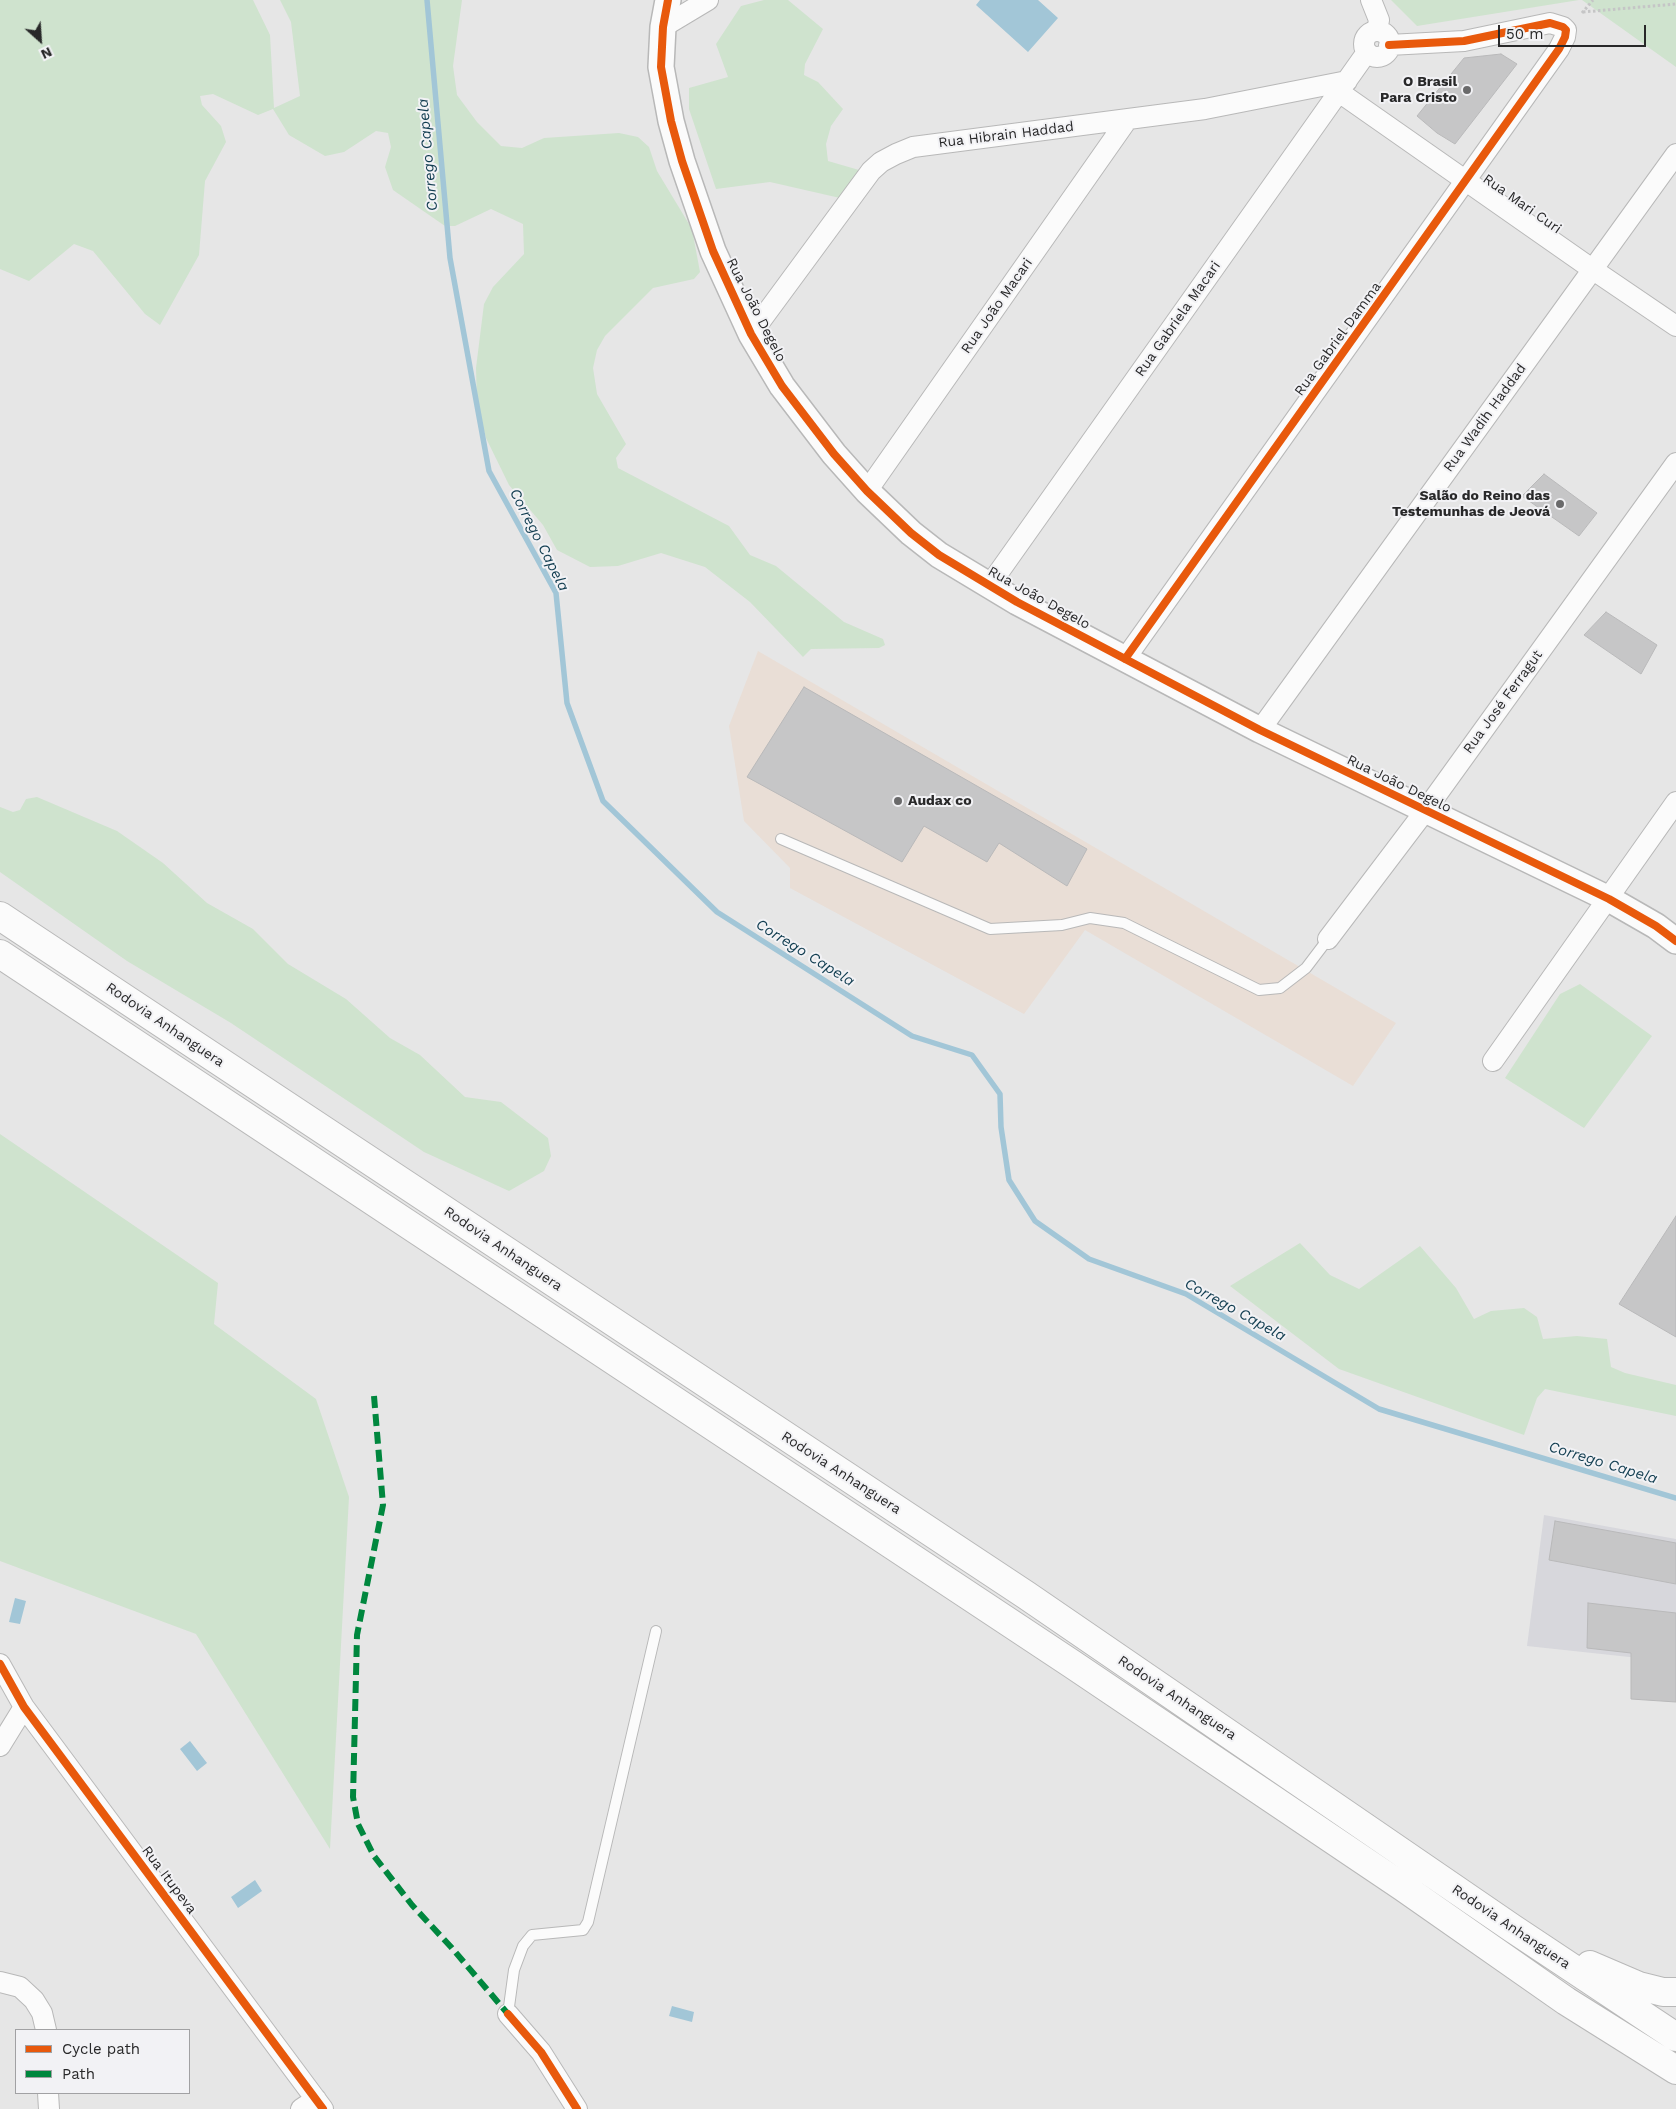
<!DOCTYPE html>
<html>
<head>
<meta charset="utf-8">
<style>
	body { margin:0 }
	#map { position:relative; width:1676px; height:2109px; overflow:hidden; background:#e6e6e6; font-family:"Work Sans",sans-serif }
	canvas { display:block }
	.legend { position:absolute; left:15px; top:2029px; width:175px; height:65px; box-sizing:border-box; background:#f2f2f5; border:1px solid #a1a1a3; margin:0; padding:6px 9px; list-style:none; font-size:15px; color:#282829 }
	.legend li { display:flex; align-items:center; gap:10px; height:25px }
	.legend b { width:25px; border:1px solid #a1a1a3 }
	.north { position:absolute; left:15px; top:15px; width:50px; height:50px; -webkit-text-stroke:4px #f2f2f5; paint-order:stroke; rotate:154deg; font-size:14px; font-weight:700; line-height:20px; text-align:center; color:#282829 }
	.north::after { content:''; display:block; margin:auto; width:18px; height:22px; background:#282829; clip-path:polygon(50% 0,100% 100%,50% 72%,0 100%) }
	.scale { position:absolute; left:1498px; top:25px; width:148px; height:22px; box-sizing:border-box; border:2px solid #282829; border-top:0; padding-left:6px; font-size:15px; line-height:18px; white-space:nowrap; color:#282829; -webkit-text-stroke:4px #f2f2f5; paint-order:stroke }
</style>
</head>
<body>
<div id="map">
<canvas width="1676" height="2109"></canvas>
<ul class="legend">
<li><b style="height:6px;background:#e8590c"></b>Cycle path</li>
<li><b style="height:6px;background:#00873e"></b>Path</li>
</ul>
<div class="north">N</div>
<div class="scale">50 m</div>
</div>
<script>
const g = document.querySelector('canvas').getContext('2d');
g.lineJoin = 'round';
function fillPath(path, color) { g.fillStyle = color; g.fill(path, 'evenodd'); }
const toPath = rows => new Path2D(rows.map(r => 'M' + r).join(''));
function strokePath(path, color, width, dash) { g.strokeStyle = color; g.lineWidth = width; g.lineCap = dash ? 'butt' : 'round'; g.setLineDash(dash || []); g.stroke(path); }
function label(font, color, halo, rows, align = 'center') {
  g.font = font + ' "Work Sans",sans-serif'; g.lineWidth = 4; g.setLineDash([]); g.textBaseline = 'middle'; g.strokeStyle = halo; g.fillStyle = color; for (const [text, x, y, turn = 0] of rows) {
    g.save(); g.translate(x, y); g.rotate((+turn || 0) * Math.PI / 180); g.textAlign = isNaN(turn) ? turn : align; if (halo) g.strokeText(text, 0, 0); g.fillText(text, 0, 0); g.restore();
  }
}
fillPath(toPath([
	[1544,1515,1676,1539,1676,1662,1527,1646]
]), '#d7d7dc');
fillPath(toPath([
	[758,651,1396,1023,1353,1086,1085,930,1024,1014,790,888,790,868,744,821,729,726]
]), '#e9ded6');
fillPath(toPath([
	[0,0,253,0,270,35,274,108,300,96,291,22,280,0,462,0,453,66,457,95,477,122,501,146,522,148,544,138,619,133,638,137,649,147,657,171,692,229,700,272,694,279,653,288,605,336,597,350,593,368,597,394,626,444,616,458,618,468,729,526,750,555,776,566,844,622,883,639,885,645,879,648,811,649,803,657,750,602,705,567,661,553,618,566,590,567,557,550,543,525,509,485,486,438,477,404,476,368,484,304,493,287,524,254,523,224,491,209,455,226,445,226,393,190,385,167,391,147,388,133,376,131,344,152,325,156,289,135,273,109,258,115,213,94,200,96,202,105,221,126,226,142,205,181,199,255,160,325,145,314,93,251,74,244,29,281,0,269],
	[764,0,788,0,823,29,805,64,804,75,818,82,843,109,831,126,826,144,828,161,859,170,840,198,770,182,716,189,689,109,689,88,728,77,716,44,741,6],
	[1391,0,1579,0,1417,26],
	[1582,0,1676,0,1676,67],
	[37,797,117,831,163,863,207,903,253,929,288,964,346,999,390,1038,420,1055,465,1097,501,1102,548,1138,551,1156,544,1171,509,1191,424,1152,231,1023,127,961,0,872,0,807,13,812,20,810,26,799],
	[1580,984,1652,1036,1584,1128,1505,1078,1560,994],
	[0,1134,218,1283,214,1324,316,1399,349,1497,330,1849,196,1634,0,1561],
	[1300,1243,1330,1275,1359,1289,1420,1246,1456,1288,1474,1319,1491,1311,1524,1308,1537,1317,1543,1339,1577,1336,1607,1339,1611,1367,1625,1373,1676,1385,1676,1416,1545,1389,1537,1398,1524,1435,1339,1369,1230,1286]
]), '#cfe3ce');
fillPath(toPath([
	[980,0,1038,0,1058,18,1028,52,976,5],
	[15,1598,26,1601,20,1624,9,1622],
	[190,1741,207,1763,197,1771,180,1749],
	[255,1880,262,1891,238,1908,231,1897],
	[672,2006,694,2012,692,2022,669,2016]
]), '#a2c6d7');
strokePath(toPath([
	[427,0,450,258,489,471,556,593,567,703,603,801,717,912,912,1036,972,1055,1000,1094,1001,1127,1009,1180,1035,1221,1089,1259,1186,1294,1379,1409,1676,1498]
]), '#a2c6d7', 5.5);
const building = toPath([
	[1501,54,1517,64,1455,144,1437,133,1417,116,1464,58,1501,54],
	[1544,474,1597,513,1579,536,1522,496,1544,474],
	[1606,612,1657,645,1641,674,1584,635,1606,612],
	[804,687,1087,849,1067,886,999,843,987,862,924,826,902,862,747,777,804,687],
	[1676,1216,1676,1337,1619,1304,1676,1216],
	[1555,1521,1676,1543,1676,1584,1549,1560,1555,1521],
	[1588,1603,1676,1613,1676,1702,1631,1699,1631,1653,1587,1648,1588,1603]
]);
fillPath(building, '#c6c6c7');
strokePath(building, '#b9b9ba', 1);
const service = toPath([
	[781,839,990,929,1062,925,1090,918,1124,923,1259,990,1280,988,1306,968,1328,939],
	[508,2014,514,1970,523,1946,532,1935,583,1930,588,1922,656,1631]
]);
const minor = toPath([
	[1371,0,1379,20,1377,31],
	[663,27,708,0],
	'1364 44a13 13 0 1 1 26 0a13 13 0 1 1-26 0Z',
	[1339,92,1592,269,1676,326],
	[751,334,871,171,881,162,896,154,913,147,1205,109,1347,81],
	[867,491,1127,120],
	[989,586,1367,52],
	[1125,659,1559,49,1565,37,1566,30,1563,27,1550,23,1464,41,1389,45],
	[1260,730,1676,154],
	[1328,939,1425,811,1676,463],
	[1493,1061,1676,802],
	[0,1664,24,1707,323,2109],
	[0,1746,24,1707],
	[0,1982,20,1987,34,2000,42,2013,46,2030],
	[508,2014,541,2052,577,2109],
	[48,2093,49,2109],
	[301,2109,316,2099]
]);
const tertiary = toPath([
	[668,0,663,27,661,67,671,121,682,161,713,251,751,334,782,386,834,454,867,491,911,533,939,555,1017,602,1260,730,1609,899,1656,926,1676,941]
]);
const motorway = toPath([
	[0,916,1026,1595,1512,1928,1676,2037],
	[0,954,1072,1664,1403,1887,1566,2001,1676,2070],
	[1590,1965,1639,1986,1663,1992,1676,1992]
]);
strokePath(service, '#b8b8b8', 12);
strokePath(minor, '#b8b8b8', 22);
strokePath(tertiary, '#b8b8b8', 28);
strokePath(motorway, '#b8b8b8', 30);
strokePath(toPath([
	[1583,12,1676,4],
	[1582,13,1593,0]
]), '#c5c5c6', 3, [2.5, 2.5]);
strokePath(service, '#fbfbfb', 10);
strokePath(minor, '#fbfbfb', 20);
strokePath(tertiary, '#fbfbfb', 25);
strokePath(motorway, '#fbfbfb', 28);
strokePath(toPath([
	[374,1396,383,1505,357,1635,353,1797,358,1824,374,1856,412,1905,451,1947,508,2014]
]), '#00873e', 6, [12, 6]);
strokePath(toPath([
	[668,0,663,27,661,67,671,121,682,161,713,251,751,334,782,386,834,454,867,491,911,533,939,555,1017,602,1260,730,1609,899,1656,926,1676,941],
	[1125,659,1559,49,1565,37,1566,30,1563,27,1550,23,1464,41,1389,45],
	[0,1664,24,1707,323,2109],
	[508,2014,541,2052,577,2109]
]), '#e8590c', 8);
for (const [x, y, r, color] of [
	[1467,90,5,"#6a6a6b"],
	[1560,504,5,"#6a6a6b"],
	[898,801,5,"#6a6a6b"]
]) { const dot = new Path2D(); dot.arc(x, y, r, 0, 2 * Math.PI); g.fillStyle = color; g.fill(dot); strokePath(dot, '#f2f2f5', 2); }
label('bold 14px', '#282829', '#f2f2f5', [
	["O Brasil",1457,82],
	["Para Cristo",1457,98],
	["Salão do Reino das",1550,496],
	["Testemunhas de Jeová",1550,512],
	["Audax co",908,801,"left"]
], 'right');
label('14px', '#282829', '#f2f2f5', [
	["Rua Hibrain Haddad",1006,135,-7],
	["Rua Mari Curi",1522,204,35],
	["Rua João Macari",997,306,-55],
	["Rua João Degelo",756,310,63],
	["Rua Gabriela Macari",1178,319,-55],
	["Rua Gabriel Damma",1338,339,-54],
	["Rua Wadih Haddad",1485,418,-54],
	["Rua João Degelo",1039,598,29],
	["Rua José Ferragut",1503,702,-54],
	["Rua João Degelo",1399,784,26],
	["Rodovia Anhanguera",165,1025,34],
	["Rodovia Anhanguera",503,1249,34],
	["Rodovia Anhanguera",841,1473,33],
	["Rodovia Anhanguera",1177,1698,34],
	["Rua Itupeva",169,1880,53],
	["Rodovia Anhanguera",1511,1927,34]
]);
label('italic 15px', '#113d50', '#f2f2f5', [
	["Corrego Capela",428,155,-95],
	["Corrego Capela",539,540,63],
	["Corrego Capela",805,953,32],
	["Corrego Capela",1235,1310,29],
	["Corrego Capela",1603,1463,17]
]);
</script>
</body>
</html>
